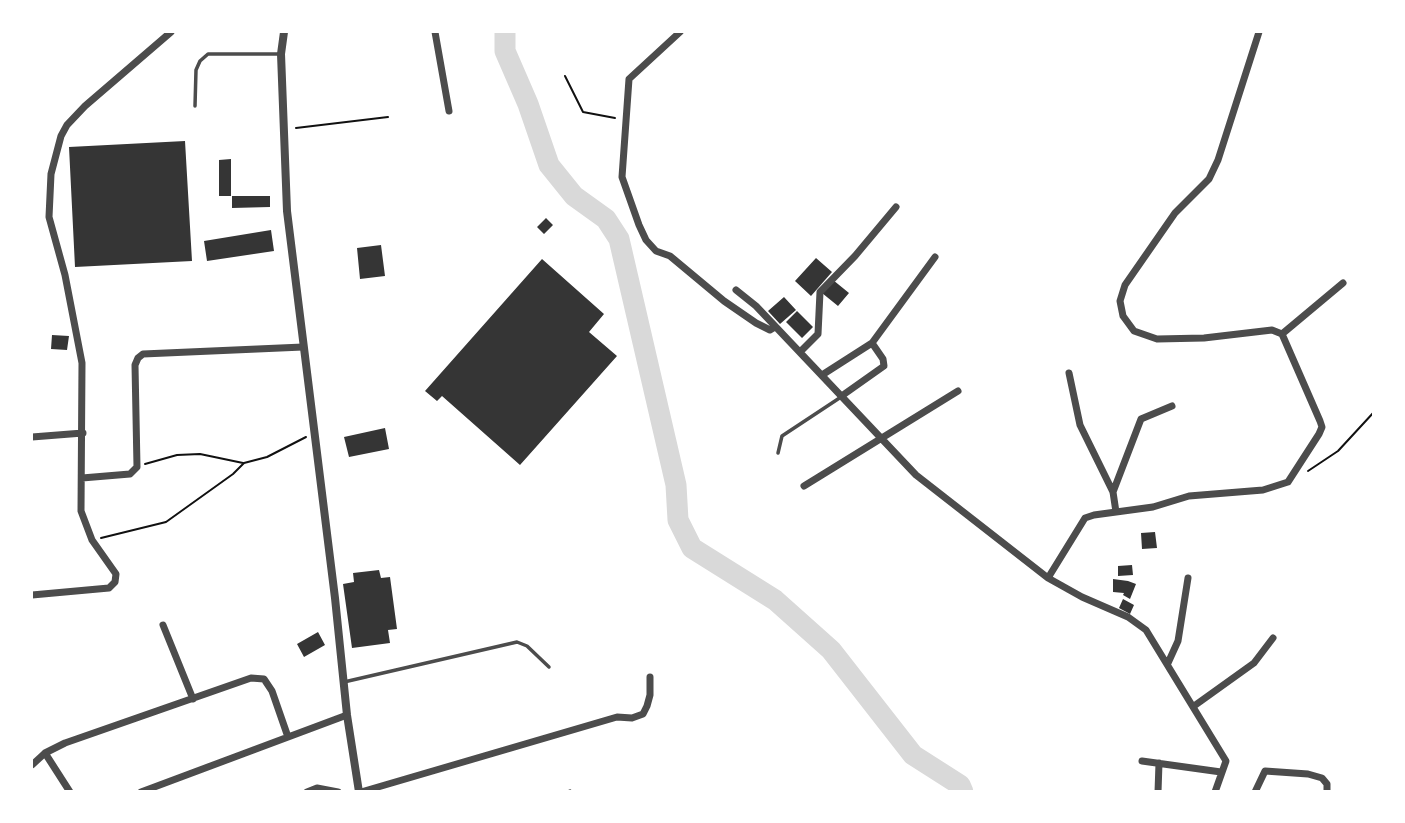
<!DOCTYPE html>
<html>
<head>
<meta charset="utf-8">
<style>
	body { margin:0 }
	#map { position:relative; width:1405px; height:823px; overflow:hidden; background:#fff; font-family:"Golos Text",sans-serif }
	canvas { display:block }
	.frame { position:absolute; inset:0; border:33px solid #fff; pointer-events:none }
</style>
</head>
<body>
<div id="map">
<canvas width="1405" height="823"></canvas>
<div class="frame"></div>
</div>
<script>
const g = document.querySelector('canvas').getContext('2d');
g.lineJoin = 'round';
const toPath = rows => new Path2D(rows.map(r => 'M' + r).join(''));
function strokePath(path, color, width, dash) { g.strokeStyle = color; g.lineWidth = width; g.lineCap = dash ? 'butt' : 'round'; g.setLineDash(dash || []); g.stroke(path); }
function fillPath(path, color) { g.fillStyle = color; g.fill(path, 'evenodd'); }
strokePath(toPath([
	[505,32,505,51,528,104,549,165,574,196,606,219,619,239,676,485,678,520,692,548,775,600,831,650,913,755,960,785,963,792]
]), '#d9d9d9', 21);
fillPath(toPath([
	[185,141,192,261,75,267,69,147],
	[231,159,231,196,219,196,219,160],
	[232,196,270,196,270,207,232,208],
	[546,218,553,225,544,234,537,227],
	[271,230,274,251,207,261,204,241],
	[381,245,385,276,360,279,357,248],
	[816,258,832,272,811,296,795,281],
	[542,259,604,314,589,332,617,356,520,465,442,396,437,401,425,391],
	[833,280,849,293,838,306,822,293],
	[784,297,796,310,780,324,768,311],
	[797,311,813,327,802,338,786,322],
	[52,335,69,336,67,350,51,349],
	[385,428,389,449,349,457,344,437],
	[1155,532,1157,548,1142,549,1141,533],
	[1132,565,1133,575,1118,576,1118,566],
	[379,570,381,578,390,577,397,629,388,630,390,643,352,648,343,584,354,582,353,573],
	[1113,579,1128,581,1136,584,1130,599,1123,595,1124,593,1113,592],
	[1123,599,1134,605,1130,614,1119,608],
	[318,632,325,645,304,657,297,644]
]), '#353535');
strokePath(toPath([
	[565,76,583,112,615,118],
	[296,128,388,117],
	[145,464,177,455,200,454,243,463],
	[1308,471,1338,451,1374,412],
	[101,538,166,522,233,474,244,463,267,457,306,437]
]), '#111', 2);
strokePath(toPath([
	[195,106,196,70,200,61,208,54,279,54],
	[778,453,782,436,841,397],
	[344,682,517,642,527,646,549,667],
	[568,792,570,791]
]), '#4c4c4c', 3.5);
strokePath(toPath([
	[435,32,449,111],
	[680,32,629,79,622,177,639,225,646,240,656,251,670,256,724,301,756,323,770,330,775,327],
	[736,290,756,306,916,475,1048,578,1082,597,1128,617,1146,630,1226,761,1215,792],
	[1282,334,1343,283],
	[800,352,818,334,820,292,855,256,896,207],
	[1069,373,1080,425,1113,492,1116,512],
	[822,375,872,343,935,257],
	[843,395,884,366,883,359,872,343],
	[32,437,83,433],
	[82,478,130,474,137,467,135,365,138,358,143,354,303,347],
	[804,486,958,391],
	[1113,492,1141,419,1172,406],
	[1048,578,1085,518,1094,515,1153,507,1189,496,1263,490,1288,482,1319,434,1322,427,1320,421,1282,334,1272,330,1204,338,1157,339,1134,331,1123,316,1120,301,1125,285,1175,213,1209,179,1218,160,1259,32],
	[32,595,109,588,115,582,116,574,92,540,81,511,82,363,65,275,49,217,51,174,61,136,67,125,85,106,171,32],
	[163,625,193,699],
	[1168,663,1178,641,1188,578],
	[1194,706,1254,663,1273,638],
	[45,753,70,792],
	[1142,761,1221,772],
	[32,765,45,753,65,743,251,678,264,679,272,691,288,737],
	[141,792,347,715],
	[307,792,317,788,338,792],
	[361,792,617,717,632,718,643,714,647,706,650,695,650,677],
	[1158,792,1159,763],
	[1255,792,1265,771,1308,774,1322,778,1327,784,1327,792]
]), '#4c4c4c', 7);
strokePath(toPath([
	[284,32,281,54,287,211,335,598,347,715,359,792]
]), '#4c4c4c', 8);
</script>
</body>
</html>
